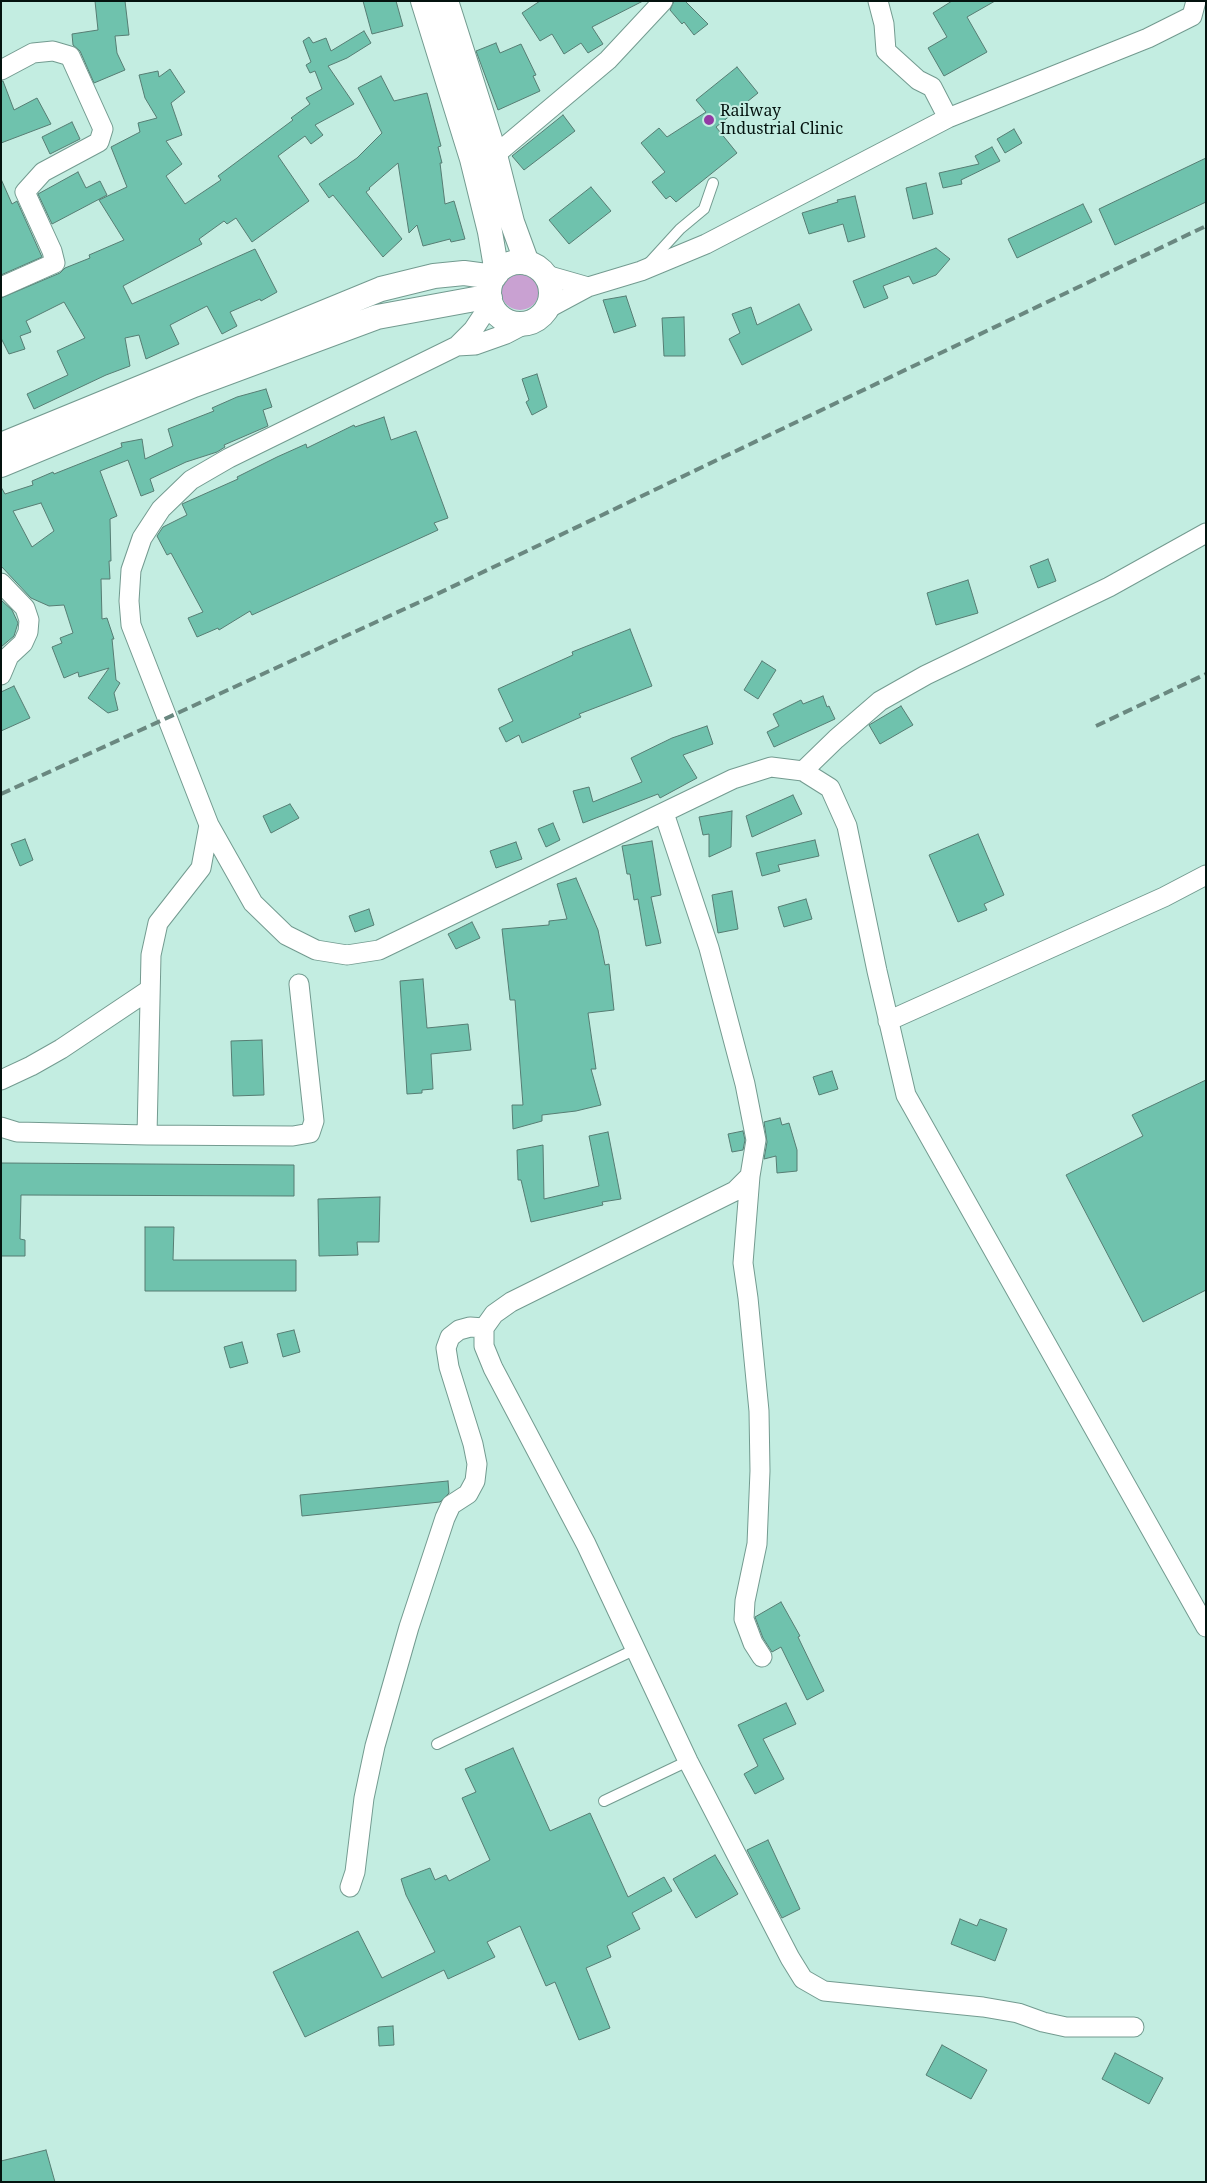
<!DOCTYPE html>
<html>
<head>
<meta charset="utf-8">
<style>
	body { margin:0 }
	#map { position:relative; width:1207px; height:2183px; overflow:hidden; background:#c3ede1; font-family:"Noto Serif",serif }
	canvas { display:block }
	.frame { position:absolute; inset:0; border:2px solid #04130f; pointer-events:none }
</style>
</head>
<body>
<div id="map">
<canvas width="1207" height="2183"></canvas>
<div class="frame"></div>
</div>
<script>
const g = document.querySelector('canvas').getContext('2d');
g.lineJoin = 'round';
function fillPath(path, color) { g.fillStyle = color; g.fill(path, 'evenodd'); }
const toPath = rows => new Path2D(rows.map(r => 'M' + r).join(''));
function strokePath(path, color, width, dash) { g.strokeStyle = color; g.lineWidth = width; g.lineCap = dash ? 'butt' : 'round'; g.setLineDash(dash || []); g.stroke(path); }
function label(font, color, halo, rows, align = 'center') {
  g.font = font + ' "Noto Serif",serif'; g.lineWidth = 4; g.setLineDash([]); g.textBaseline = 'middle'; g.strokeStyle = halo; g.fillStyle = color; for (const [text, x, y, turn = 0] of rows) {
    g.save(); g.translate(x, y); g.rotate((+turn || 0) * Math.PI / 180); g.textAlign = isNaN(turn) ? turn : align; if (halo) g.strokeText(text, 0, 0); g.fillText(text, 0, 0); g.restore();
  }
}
fillPath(toPath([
	'501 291a19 19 0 1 1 38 0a19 19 0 1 1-38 0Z'
]), '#c9a1d2');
const building = toPath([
	[95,1,125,1,129,35,115,36,117,53,125,70,94,83,80,51,73,45,72,34,98,30,95,1],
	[363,1,396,1,403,26,372,34,363,1],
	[540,1,643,1,592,27,603,44,588,53,581,43,564,54,552,34,540,41,522,13,540,1],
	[674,1,685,1,708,24,694,35,684,22,682,24,670,10,674,1],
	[952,1,995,1,967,17,987,52,944,76,928,48,947,37,933,13,952,1],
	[364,31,371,43,347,58,328,66,354,104,315,125,323,135,311,144,305,136,278,156,309,201,252,242,236,218,227,224,224,221,199,239,202,244,123,286,132,304,255,249,277,292,261,301,260,299,230,312,237,326,222,334,207,306,170,325,179,344,146,359,139,335,125,338,130,366,106,375,34,409,27,394,68,375,57,351,85,338,64,302,26,321,31,332,20,336,25,349,9,354,1,338,1,298,60,273,65,268,90,258,89,255,124,240,99,200,127,187,111,147,140,132,138,123,157,118,145,98,139,75,158,71,159,77,170,69,185,92,171,103,182,135,166,141,182,164,166,176,185,204,221,180,218,176,293,120,291,118,310,104,306,98,322,89,315,71,310,73,306,65,311,62,303,41,309,37,313,43,326,38,331,51,364,31],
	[496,43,500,53,521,44,536,75,533,76,540,91,498,110,476,51,496,43],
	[737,67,758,93,716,127,737,153,676,202,670,196,666,199,652,182,665,172,641,143,659,128,667,137,706,112,696,100,737,67],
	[381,76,394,101,427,93,441,146,438,147,442,163,440,163,445,204,454,201,465,239,451,242,450,239,423,246,417,225,409,233,398,163,369,188,370,189,366,192,402,239,383,257,333,195,329,198,319,184,357,158,382,133,358,88,381,76],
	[1,81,3,81,14,110,37,98,51,124,1,143,1,81],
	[563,115,575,131,524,170,512,156,563,115],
	[72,122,80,139,50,154,42,137,72,122],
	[1014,129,1022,143,1005,153,997,139,1014,129],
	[992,147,1000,161,961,180,962,184,943,188,939,173,979,164,975,156,992,147],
	[1206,158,1206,202,1115,245,1099,209,1206,158],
	[78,172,86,188,100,181,107,195,52,224,38,194,78,172],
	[1,179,12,204,17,201,42,257,1,275,1,179],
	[926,183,933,214,913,219,906,188,926,183],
	[591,187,611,211,569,244,549,220,591,187],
	[855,196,865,237,848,242,843,224,809,234,802,213,838,202,837,200,855,196],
	[1083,204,1092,222,1017,258,1008,239,1083,204],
	[936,248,950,259,936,275,913,284,909,276,883,286,888,298,864,308,853,281,936,248],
	[626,296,636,326,614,333,603,300,626,296],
	[799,304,812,330,742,365,729,339,740,333,732,314,751,307,757,325,799,304],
	[684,317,685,356,664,356,662,318,684,317],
	[537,374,547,407,532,415,526,402,529,400,522,379,537,374],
	[266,389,272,407,263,410,268,426,224,445,225,447,217,452,186,462,150,479,154,491,141,496,128,460,100,471,117,516,110,519,111,561,109,561,110,579,101,579,102,619,107,618,114,639,112,639,116,680,120,683,114,693,118,710,108,713,88,698,109,668,79,677,78,672,64,678,52,647,62,643,60,638,73,633,64,605,49,606,31,598,1,566,1,487,5,494,33,485,32,481,53,472,54,474,122,447,121,443,142,439,145,459,173,446,168,429,214,411,212,408,237,397,266,389],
	[41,503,54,531,32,547,13,511,41,503],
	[384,417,391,440,416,431,448,518,434,523,438,530,252,615,250,611,219,630,218,628,197,637,188,618,203,612,171,553,167,555,157,536,163,527,187,515,182,504,238,479,237,477,277,457,306,444,307,448,354,425,355,427,384,417],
	[1048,559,1056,581,1038,588,1030,566,1048,559],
	[968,580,978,613,936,625,927,593,968,580],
	[1,600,12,610,18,623,14,636,1,647,1,600],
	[630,629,652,686,579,714,581,717,522,743,519,735,506,742,499,728,513,721,498,689,573,655,572,652,630,629],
	[762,661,776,670,758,699,744,690,762,661],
	[14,686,30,718,1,731,1,692,14,686],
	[823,696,827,707,829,706,835,719,774,747,767,732,779,726,773,714,801,700,803,704,823,696],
	[901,706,913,725,880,744,869,725,901,706],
	[707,726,713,744,683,755,697,778,660,798,658,794,583,823,573,791,589,787,593,802,642,782,631,758,672,738,707,726],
	[793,795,802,814,752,837,746,816,793,795],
	[290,804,299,818,271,833,263,816,290,804],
	[732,811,731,847,709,857,709,834,703,835,699,817,732,811],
	[553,823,560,840,546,847,538,829,553,823],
	[978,834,1004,895,984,904,987,910,958,922,929,855,978,834],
	[25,839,33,860,20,866,11,844,25,839],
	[815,840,819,856,778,865,780,871,762,876,756,853,815,840],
	[652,841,661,895,651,897,661,943,646,946,638,899,634,900,630,874,627,874,622,846,652,841],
	[516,842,522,859,496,868,490,851,516,842],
	[576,878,598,930,605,965,609,964,614,1010,588,1013,596,1069,591,1069,601,1105,576,1111,542,1115,542,1121,513,1129,512,1105,523,1105,515,1000,510,1000,502,929,549,925,549,921,567,919,557,884,576,878],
	[732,891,738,929,718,933,712,895,732,891],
	[806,899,812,919,784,927,778,907,806,899],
	[369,909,374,925,355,932,349,916,369,909],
	[472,922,480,938,456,949,448,934,472,922],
	[423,979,427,1028,468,1024,471,1050,431,1054,433,1089,422,1090,422,1093,407,1094,400,981,423,979],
	[262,1040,264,1095,233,1096,231,1041,262,1040],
	[832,1071,838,1089,819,1095,813,1077,832,1071],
	[1206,1080,1206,1290,1143,1322,1066,1175,1143,1136,1132,1115,1206,1080],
	[780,1118,782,1125,789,1123,797,1150,797,1171,777,1173,776,1156,764,1159,767,1142,764,1122,780,1118],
	[743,1131,745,1140,743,1150,732,1152,728,1134,743,1131],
	[608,1132,621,1199,602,1202,603,1205,531,1222,521,1180,518,1180,517,1150,543,1145,544,1199,599,1186,589,1136,608,1132],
	[1,1163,294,1165,294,1196,21,1195,20,1239,25,1240,25,1256,1,1256,1,1163],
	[380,1197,379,1242,357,1242,358,1255,319,1256,318,1199,380,1197],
	[145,1227,174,1227,173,1260,296,1260,296,1291,145,1291,145,1227],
	[294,1330,300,1352,283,1357,277,1334,294,1330],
	[242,1342,248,1363,230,1368,224,1347,242,1342],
	[448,1481,449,1493,440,1502,302,1516,300,1495,448,1481],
	[781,1602,800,1636,798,1637,824,1691,807,1700,781,1647,772,1652,763,1638,755,1617,781,1602],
	[786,1703,796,1724,763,1739,784,1779,755,1794,744,1774,758,1766,738,1725,786,1703],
	[513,1748,550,1831,590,1813,628,1897,664,1877,672,1891,632,1913,640,1929,607,1946,611,1957,586,1968,610,2028,579,2040,555,1982,546,1986,520,1926,487,1942,495,1957,448,1979,444,1970,305,2037,273,1972,358,1931,382,1978,435,1952,406,1895,401,1879,430,1868,435,1880,446,1875,449,1881,490,1860,462,1798,476,1792,465,1769,513,1748],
	[768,1840,800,1909,782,1918,747,1850,768,1840],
	[715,1855,738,1894,696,1918,673,1879,715,1855],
	[960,1919,977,1926,980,1919,1007,1929,995,1961,951,1944,960,1919],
	[393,2026,394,2045,379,2046,378,2027,393,2026],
	[942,2045,987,2070,971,2099,926,2075,942,2045],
	[1115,2053,1163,2078,1149,2104,1102,2079,1115,2053],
	[46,2150,55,2182,1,2182,1,2161,46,2150]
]);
fillPath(building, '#6fc2ad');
strokePath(building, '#567d73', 1);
const service = toPath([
	[649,263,680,229,704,209,713,183],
	[437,1744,636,1649],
	[604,1801,688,1761]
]);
const minor = toPath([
	[878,1,884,24,886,51,918,80,932,87,948,118],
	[1,70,33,53,53,51,70,56,103,129,99,142,43,172,25,192,52,251,55,263,1,287],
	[495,155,608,60,663,1],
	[546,275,588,287],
	[491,303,473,330,457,346,229,458,191,480,161,509,142,538,131,570,129,601,131,625,209,825,253,903,286,935,316,950,347,955,379,950,733,779,771,767,803,771,830,788,847,826,877,971,906,1095,1206,1627],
	[547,309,588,287,641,271,706,244,948,118,1148,38,1192,16,1196,1],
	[457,346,475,345,506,334,527,323],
	[1,583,25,608,29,620,28,632,23,643,9,656,1,675],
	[803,771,836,739,880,701,926,675,1109,587,1206,533],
	[664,813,709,948,745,1084,756,1140,750,1176,735,1191,511,1302,494,1314,484,1328,484,1346,493,1368,586,1544,688,1761,790,1958,803,1979,824,1991,983,2007,1018,2013,1043,2022,1066,2027,1134,2027],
	[888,1021,1164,897,1206,875],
	[1,1080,31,1066,61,1049,149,990],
	[1,1127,17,1132,147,1135,293,1136,310,1133,314,1121,299,984],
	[147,1135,151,955,158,923,201,868,209,825],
	[750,1176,743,1263,748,1298,759,1411,760,1471,757,1544,745,1601,744,1619,753,1643,762,1657],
	[350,1887,355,1872,364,1798,375,1746,409,1627,445,1518,451,1505,468,1494,475,1481,477,1464,473,1444,449,1367,446,1348,450,1337,459,1330,470,1327,484,1328]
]);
const tertiary = toPath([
	[423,1,472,159,490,232,497,273],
	[446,1,495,155,512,222,527,263],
	'489 293a31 31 0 1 1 62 0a31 31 0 1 1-62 0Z',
	[1,445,381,289,434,276,464,273,494,277],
	[1,465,194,385,377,317,475,299,490,298]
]);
strokePath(service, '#739b90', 12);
strokePath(minor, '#739b90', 21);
strokePath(tertiary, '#739b90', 26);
strokePath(service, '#fff', 10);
strokePath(minor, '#fff', 19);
strokePath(tertiary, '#fff', 24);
strokePath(toPath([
	[1096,726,1206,674],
	[1,794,435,595,1206,226]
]), '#6a8880', 4, [10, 5]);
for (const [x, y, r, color] of [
	[709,120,6,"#933aa5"]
]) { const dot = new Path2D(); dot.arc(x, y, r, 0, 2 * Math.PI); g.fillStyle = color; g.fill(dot); strokePath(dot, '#c3ede1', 2); }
label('16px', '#04130f', '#c3ede1', [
	["Railway",720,111],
	["Industrial Clinic",720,129]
], 'left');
</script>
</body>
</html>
